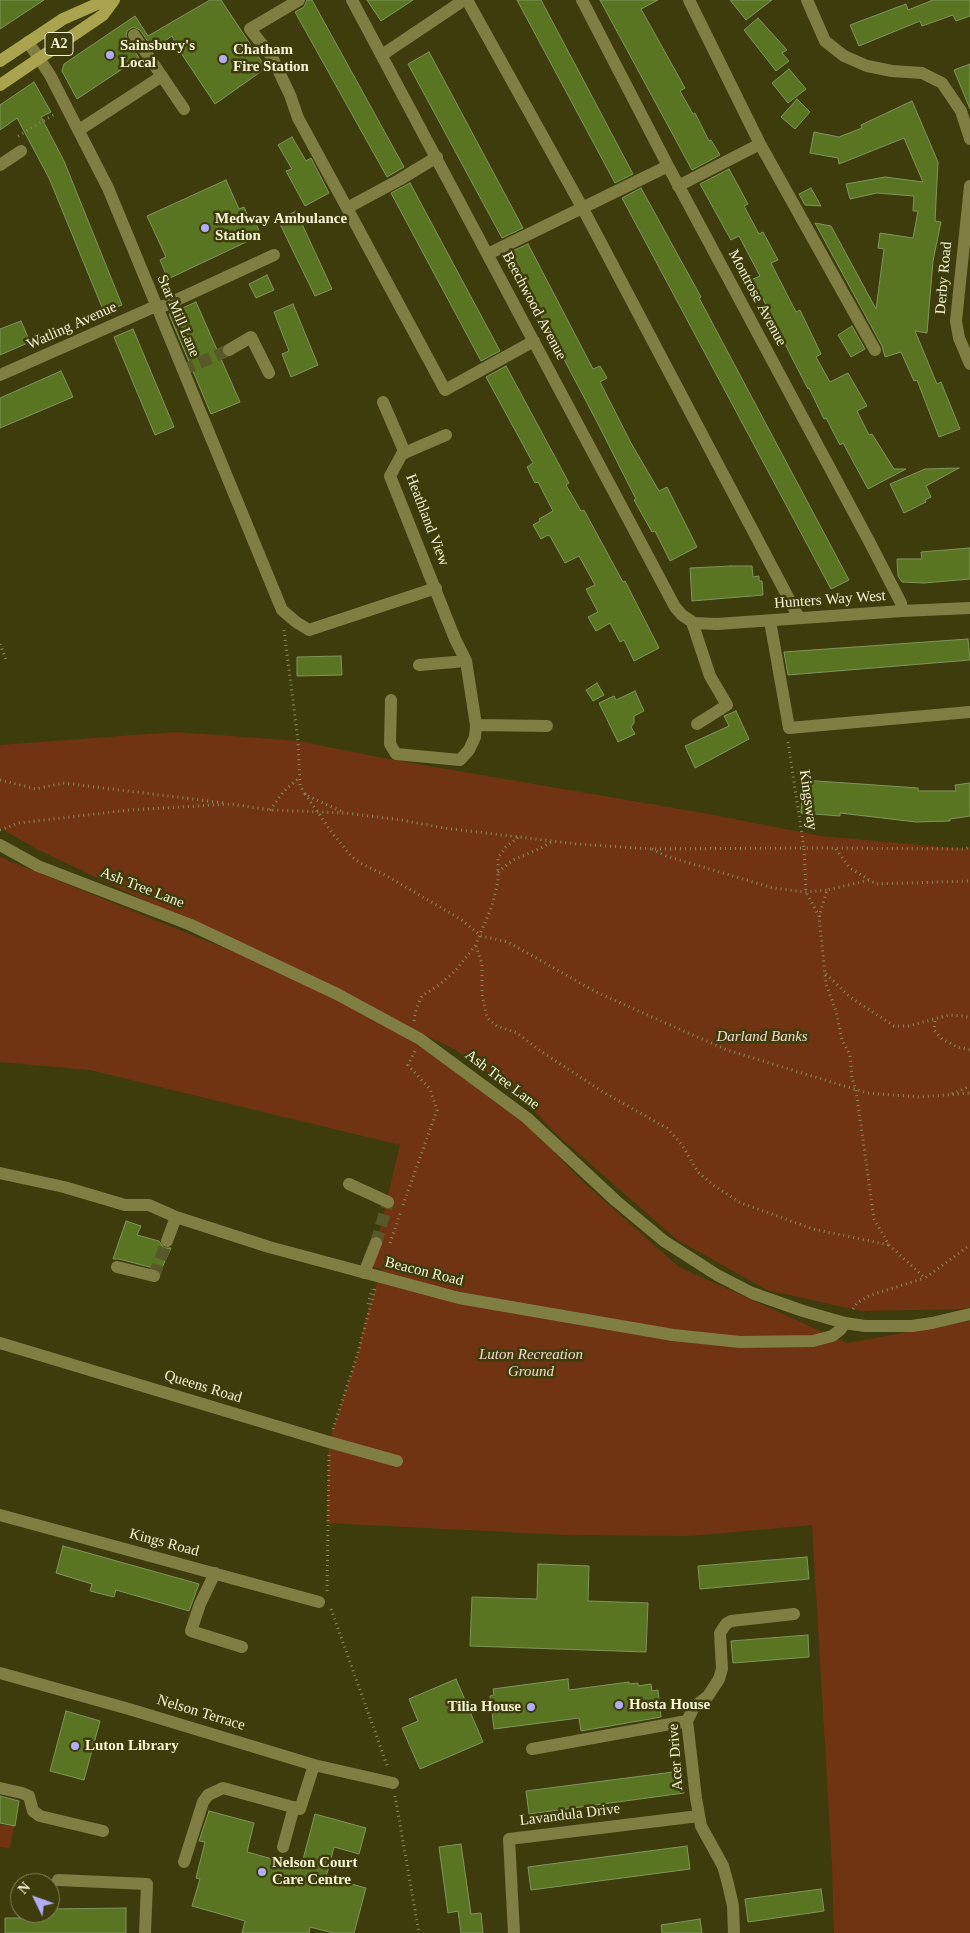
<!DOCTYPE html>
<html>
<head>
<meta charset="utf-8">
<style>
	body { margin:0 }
	#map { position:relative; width:970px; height:1933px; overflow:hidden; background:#3e3c0c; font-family:Georgia,serif }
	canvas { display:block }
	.north { position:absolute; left:10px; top:1873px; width:50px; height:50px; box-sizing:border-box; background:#3e3c0c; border:1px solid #87865c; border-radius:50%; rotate:312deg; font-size:14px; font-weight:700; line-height:20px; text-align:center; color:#f5f4d5 }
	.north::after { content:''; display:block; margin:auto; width:18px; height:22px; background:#b2adf9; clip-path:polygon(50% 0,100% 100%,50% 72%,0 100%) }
</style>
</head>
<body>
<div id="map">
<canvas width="970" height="1933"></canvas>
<div class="north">N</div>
</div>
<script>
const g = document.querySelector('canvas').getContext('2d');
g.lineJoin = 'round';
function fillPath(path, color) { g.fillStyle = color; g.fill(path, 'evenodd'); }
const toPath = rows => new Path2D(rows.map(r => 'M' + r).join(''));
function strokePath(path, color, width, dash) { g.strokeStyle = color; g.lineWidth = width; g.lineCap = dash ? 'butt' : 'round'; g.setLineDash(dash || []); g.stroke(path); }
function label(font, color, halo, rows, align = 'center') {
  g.font = font + ' Georgia,serif'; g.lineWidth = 5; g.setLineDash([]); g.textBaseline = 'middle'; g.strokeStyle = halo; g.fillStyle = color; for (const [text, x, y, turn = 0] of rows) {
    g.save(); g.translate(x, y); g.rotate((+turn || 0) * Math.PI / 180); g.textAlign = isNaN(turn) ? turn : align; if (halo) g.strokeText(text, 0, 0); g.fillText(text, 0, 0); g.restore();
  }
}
fillPath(toPath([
	[176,732,298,741,388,759,703,813,821,836,965,849,970,847,970,1307,964,1309,861,1311,767,1290,676,1239,561,1138,523,1100,456,1050,39,850,0,828,0,745],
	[0,857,337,994,420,1039,504,1100,583,1182,679,1267,847,1343,970,1321,970,1933,834,1933,832,1864,812,1525,690,1536,566,1535,327,1523,329,1442,357,1356,369,1308,382,1269,371,1266,400,1145,90,1070,0,1062],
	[0,1825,14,1825,10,1848,0,1847]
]), '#713412');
const building = toPath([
	[0,0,44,0,0,29,0,0],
	[210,0,221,0,266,68,215,104,179,50,172,36,153,49,140,30,133,27,127,31,126,36,139,58,77,99,62,71,64,64,135,16,148,36,210,0],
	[307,0,312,0,404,167,387,177,295,12,304,7,307,0],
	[367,0,413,0,381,21,367,0],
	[517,0,541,0,633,174,615,183,517,0],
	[600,0,658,0,641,9,685,88,680,91,693,114,695,113,709,141,711,140,720,155,692,170,600,0],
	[730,0,772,0,746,20,730,0],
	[933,0,970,0,970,16,956,21,953,15,922,26,920,21,859,46,850,25,906,4,908,10,933,0],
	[758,18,787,50,782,53,789,61,776,71,744,30,758,18],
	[429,52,523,228,502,238,408,64,429,52],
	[970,64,970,109,954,70,970,64],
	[789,69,806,89,788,103,772,83,789,69],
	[34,82,51,112,41,117,64,161,122,305,104,312,49,178,17,118,0,130,0,105,34,82],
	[797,99,810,112,795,129,781,117,797,99],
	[912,101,938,162,935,221,941,222,933,261,927,333,915,331,937,384,941,382,960,429,939,437,917,380,914,381,901,352,885,357,882,346,815,223,831,226,876,309,884,249,878,248,880,233,913,238,918,211,913,211,914,196,877,193,850,199,846,184,885,177,923,182,904,138,839,164,838,158,810,153,814,132,839,137,862,128,861,125,912,101],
	[292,137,306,161,311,158,329,193,305,206,286,171,292,169,278,145,292,137],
	[729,169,748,204,744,206,759,234,763,232,778,260,771,263,796,312,800,310,821,354,816,357,830,382,848,373,867,406,857,411,869,435,872,434,894,469,906,469,868,489,843,443,840,445,826,418,824,419,809,388,808,389,791,356,760,293,757,294,751,280,760,276,739,236,731,240,700,184,729,169],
	[226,180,239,209,244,207,250,221,254,219,261,235,168,279,160,260,166,257,147,216,226,180],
	[410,183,500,351,481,361,391,193,410,183],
	[641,188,701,297,699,298,849,580,831,589,622,198,641,188],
	[811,188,821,206,805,205,799,194,811,188],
	[296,211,332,289,315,296,278,220,296,211],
	[528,244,593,369,600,366,607,378,600,382,631,443,659,491,667,487,697,547,670,561,655,531,652,532,634,500,636,499,596,420,508,253,528,244],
	[267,275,274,290,256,298,249,284,267,275],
	[196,302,240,402,211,414,169,314,196,302],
	[293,304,318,365,291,377,282,354,289,351,274,312,293,304],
	[21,321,30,342,0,355,0,329,21,321],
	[852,326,865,349,851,357,838,335,852,326],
	[133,329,174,427,155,435,114,337,133,329],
	[506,366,569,483,566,485,581,511,584,510,623,582,625,581,659,648,634,661,624,640,620,642,610,623,596,631,588,617,598,612,586,589,595,585,579,556,565,563,550,536,548,535,541,539,533,525,540,521,539,519,553,511,538,482,535,483,527,467,533,463,486,377,506,366],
	[61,371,73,397,0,428,0,398,61,371],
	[959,468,926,486,931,497,925,500,926,502,904,513,890,484,925,469,959,468],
	[970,548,970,579,924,583,902,582,898,576,897,559,922,559,921,552,970,548],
	[731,566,752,566,753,577,759,576,759,581,762,581,763,595,692,601,690,568,731,566],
	[968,639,970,660,788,675,784,652,968,639],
	[341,656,342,675,297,676,297,657,341,656],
	[597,683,604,695,593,701,586,690,597,683],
	[635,691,644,711,634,716,634,723,631,727,635,734,618,742,599,703,614,696,616,700,635,691],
	[736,711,749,739,695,768,685,746,729,726,724,716,736,711],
	[803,780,918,788,918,791,956,791,955,785,970,783,970,816,950,819,950,821,916,822,840,813,840,816,801,813,803,780],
	[126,1221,141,1226,137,1235,159,1241,164,1248,171,1248,161,1270,119,1259,113,1259,126,1221],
	[63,1546,199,1584,189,1611,116,1590,114,1597,90,1591,92,1584,56,1573,63,1546],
	[807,1557,809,1579,700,1589,698,1566,807,1557],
	[538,1564,589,1566,588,1601,648,1603,646,1652,470,1646,472,1597,537,1599,538,1564],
	[808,1635,809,1657,733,1663,731,1641,808,1635],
	[456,1679,483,1742,420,1769,402,1728,418,1721,409,1699,456,1679],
	[568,1679,569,1690,629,1682,629,1684,638,1683,638,1686,651,1684,652,1691,658,1690,661,1717,581,1731,579,1718,494,1729,490,1696,494,1695,493,1689,568,1679],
	[66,1711,100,1721,84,1780,50,1771,66,1711],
	[681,1771,684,1793,529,1814,526,1791,681,1771],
	[0,1796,19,1801,15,1826,0,1823,0,1796],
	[209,1811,254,1823,247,1852,301,1867,315,1814,366,1828,359,1854,334,1847,326,1877,366,1888,354,1933,333,1933,310,1927,309,1933,242,1933,245,1921,192,1906,200,1879,196,1878,205,1842,199,1841,209,1811],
	[461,1844,471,1914,481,1913,483,1933,461,1933,458,1911,448,1913,439,1847,461,1844],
	[687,1846,690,1869,531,1890,528,1867,687,1846],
	[821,1889,824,1911,748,1922,745,1899,821,1889],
	[126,1908,126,1933,5,1933,5,1918,23,1918,23,1913,50,1913,50,1909,126,1908],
	[700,1919,702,1933,662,1933,661,1925,700,1919]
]);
fillPath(building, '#597521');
strokePath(building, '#7f955e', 1);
strokePath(toPath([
	[183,370,229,350],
	[376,1243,388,1202],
	[154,1276,167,1241]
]), '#59582a', 12, [12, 6]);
strokePath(toPath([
	[18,136,55,114],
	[284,630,298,741,300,786,305,794,312,798,343,812],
	[0,644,7,662],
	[788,742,804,848,965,849,970,847],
	[0,780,36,789,63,783,225,803],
	[305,794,333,834,351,856,360,863,387,876,462,920,481,936,508,942,596,992,661,1021,727,1050,867,1093,919,1097,970,1093],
	[270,810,284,791,299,778],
	[0,830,19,823,129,810,231,804,270,810,346,813,401,820,444,828,577,844,652,849,804,848,806,892,819,916,826,984,836,1011,842,1040,850,1055,852,1078,856,1090,874,1219,889,1245,925,1278,970,1245],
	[652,849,666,856,773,888,806,892,829,890],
	[836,849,850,868,876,884,970,881],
	[498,872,513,860,541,848,553,841],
	[819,917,827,890,869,880],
	[476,946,482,964,482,994,487,1018,497,1026,517,1033,542,1052,603,1092,667,1128,682,1145,698,1172,713,1185,741,1203,813,1229,889,1245],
	[826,974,850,997,894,1026,909,1026,949,1015,963,1016,970,1018],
	[414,1021,416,1009,422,996,439,985,456,970,475,946,492,906,498,881,498,858,506,847,520,836],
	[935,1021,934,1030,942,1039,957,1047,970,1050],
	[952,1094,970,1086],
	[403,1205,437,1110,430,1089,408,1065,415,1051],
	[390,1243,401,1211],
	[368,1304,372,1289],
	[853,1309,857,1303,871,1295,925,1278],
	[333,1429,357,1356,375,1289],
	[327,1591,329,1455],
	[331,1609,388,1768],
	[395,1796,419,1933]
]), '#8a885f', 3, [1, 4]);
strokePath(toPath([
	[299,0,250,29,272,57,290,95,298,118,347,208,399,180,437,157],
	[352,0,675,607,682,615,694,623,717,624,902,611,970,608],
	[467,0,582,207,799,618],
	[582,0,668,166,870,543,901,603,902,611],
	[689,0,760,144,875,350],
	[807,0,825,41,844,56,867,66,892,71,922,73,942,83,961,111,970,139],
	[134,35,184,109],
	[28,42,50,75,108,188,282,610,296,622,309,630,436,588],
	[382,55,464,0],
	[79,130,162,76],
	[0,165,21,151],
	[678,186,760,144],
	[970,186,956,321,959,338,970,364],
	[347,208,445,390,534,341],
	[488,254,668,166],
	[157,309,274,255],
	[229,350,251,337,269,373],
	[0,375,156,306],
	[383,402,405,453],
	[770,621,789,728,970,712],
	[692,622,710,676,727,705,697,724],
	[419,665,466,661],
	[391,700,390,744,396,754,460,760,469,750,475,737,476,725,466,661,455,639,390,476,402,454,446,435],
	[476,725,547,726],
	[0,845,38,866,191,925,337,994,420,1039,527,1118,616,1201,664,1241,717,1275,752,1293,803,1311,845,1323,865,1326,912,1326,932,1323,970,1314],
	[0,1173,64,1187,125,1205,149,1205,176,1217,269,1247,459,1298,673,1335,740,1342,813,1341,832,1336,840,1330,845,1323],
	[349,1184,388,1202],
	[167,1241,176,1217],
	[117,1267,154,1276],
	[364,1273,376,1243],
	[0,1343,329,1442,397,1461],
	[0,1515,319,1602],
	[215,1573,200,1604,191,1631,242,1647],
	[0,1673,129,1709,314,1765,393,1783],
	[532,1749,687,1721],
	[0,1788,22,1793,29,1796,33,1811,40,1816,103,1831],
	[283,1847,294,1807],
	[184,1862,203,1802,208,1795,223,1788,300,1809,314,1765],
	[58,1880,147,1884,145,1933],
	[514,1933,509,1839,699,1816],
	[734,1933,733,1906,728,1884,723,1866,701,1826,696,1798,687,1721,694,1707,708,1696,719,1679,722,1669,720,1633,726,1624,731,1621,794,1614]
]), '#817e43', 12);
strokePath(toPath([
	[0,61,63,19,106,0],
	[0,85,103,15,114,0]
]), '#a9a44d', 12);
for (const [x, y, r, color] of [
	[110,55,5,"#b2adf9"],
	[223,59,5,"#b2adf9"],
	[205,228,5,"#b2adf9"],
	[619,1705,5,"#b2adf9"],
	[531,1707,5,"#b2adf9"],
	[75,1746,5,"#b2adf9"],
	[262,1872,5,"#b2adf9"]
]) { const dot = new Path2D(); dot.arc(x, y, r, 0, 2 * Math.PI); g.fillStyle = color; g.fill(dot); strokePath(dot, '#3e3c0c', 2); }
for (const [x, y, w] of [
	[59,44,28]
]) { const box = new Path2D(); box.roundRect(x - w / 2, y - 11.5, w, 23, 4); g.fillStyle = '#3e3c0c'; g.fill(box); strokePath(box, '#f5f4d5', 1); }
label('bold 14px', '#f5f4d5', null, [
	["A2",59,44]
]);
label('bold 15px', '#f5f4d5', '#3e3c0c', [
	["Sainsbury's",120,46],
	["Local",120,63],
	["Chatham",233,50],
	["Fire Station",233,67],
	["Medway Ambulance",215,219],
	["Station",215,236],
	["Hosta House",629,1705],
	["Tilia House",521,1707,"right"],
	["Luton Library",85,1746],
	["Nelson Court",272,1863],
	["Care Centre",272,1880]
], 'left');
label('15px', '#f5f4d5', '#3e3c0c', [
	["Derby Road",944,278,-85],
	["Montrose Avenue",757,298,62],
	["Beechwood Avenue",534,306,62],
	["Star Mill Lane",178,316,67],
	["Watling Avenue",72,326,-24],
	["Heathland View",427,520,69],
	["Hunters Way West",830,600,-4],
	["Kingsway",808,800,82],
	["Ash Tree Lane",142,888,21],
	["Ash Tree Lane",502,1080,37],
	["Beacon Road",424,1272,14],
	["Queens Road",203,1387,17],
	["Kings Road",164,1543,15],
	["Nelson Terrace",201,1713,17],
	["Acer Drive",676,1757,-94],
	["Lavandula Drive",570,1815,-7]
]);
label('italic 15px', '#f3d8cc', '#3e3c0c', [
	["Darland Banks",762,1037],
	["Luton Recreation",531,1355],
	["Ground",531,1372]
]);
</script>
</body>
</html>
